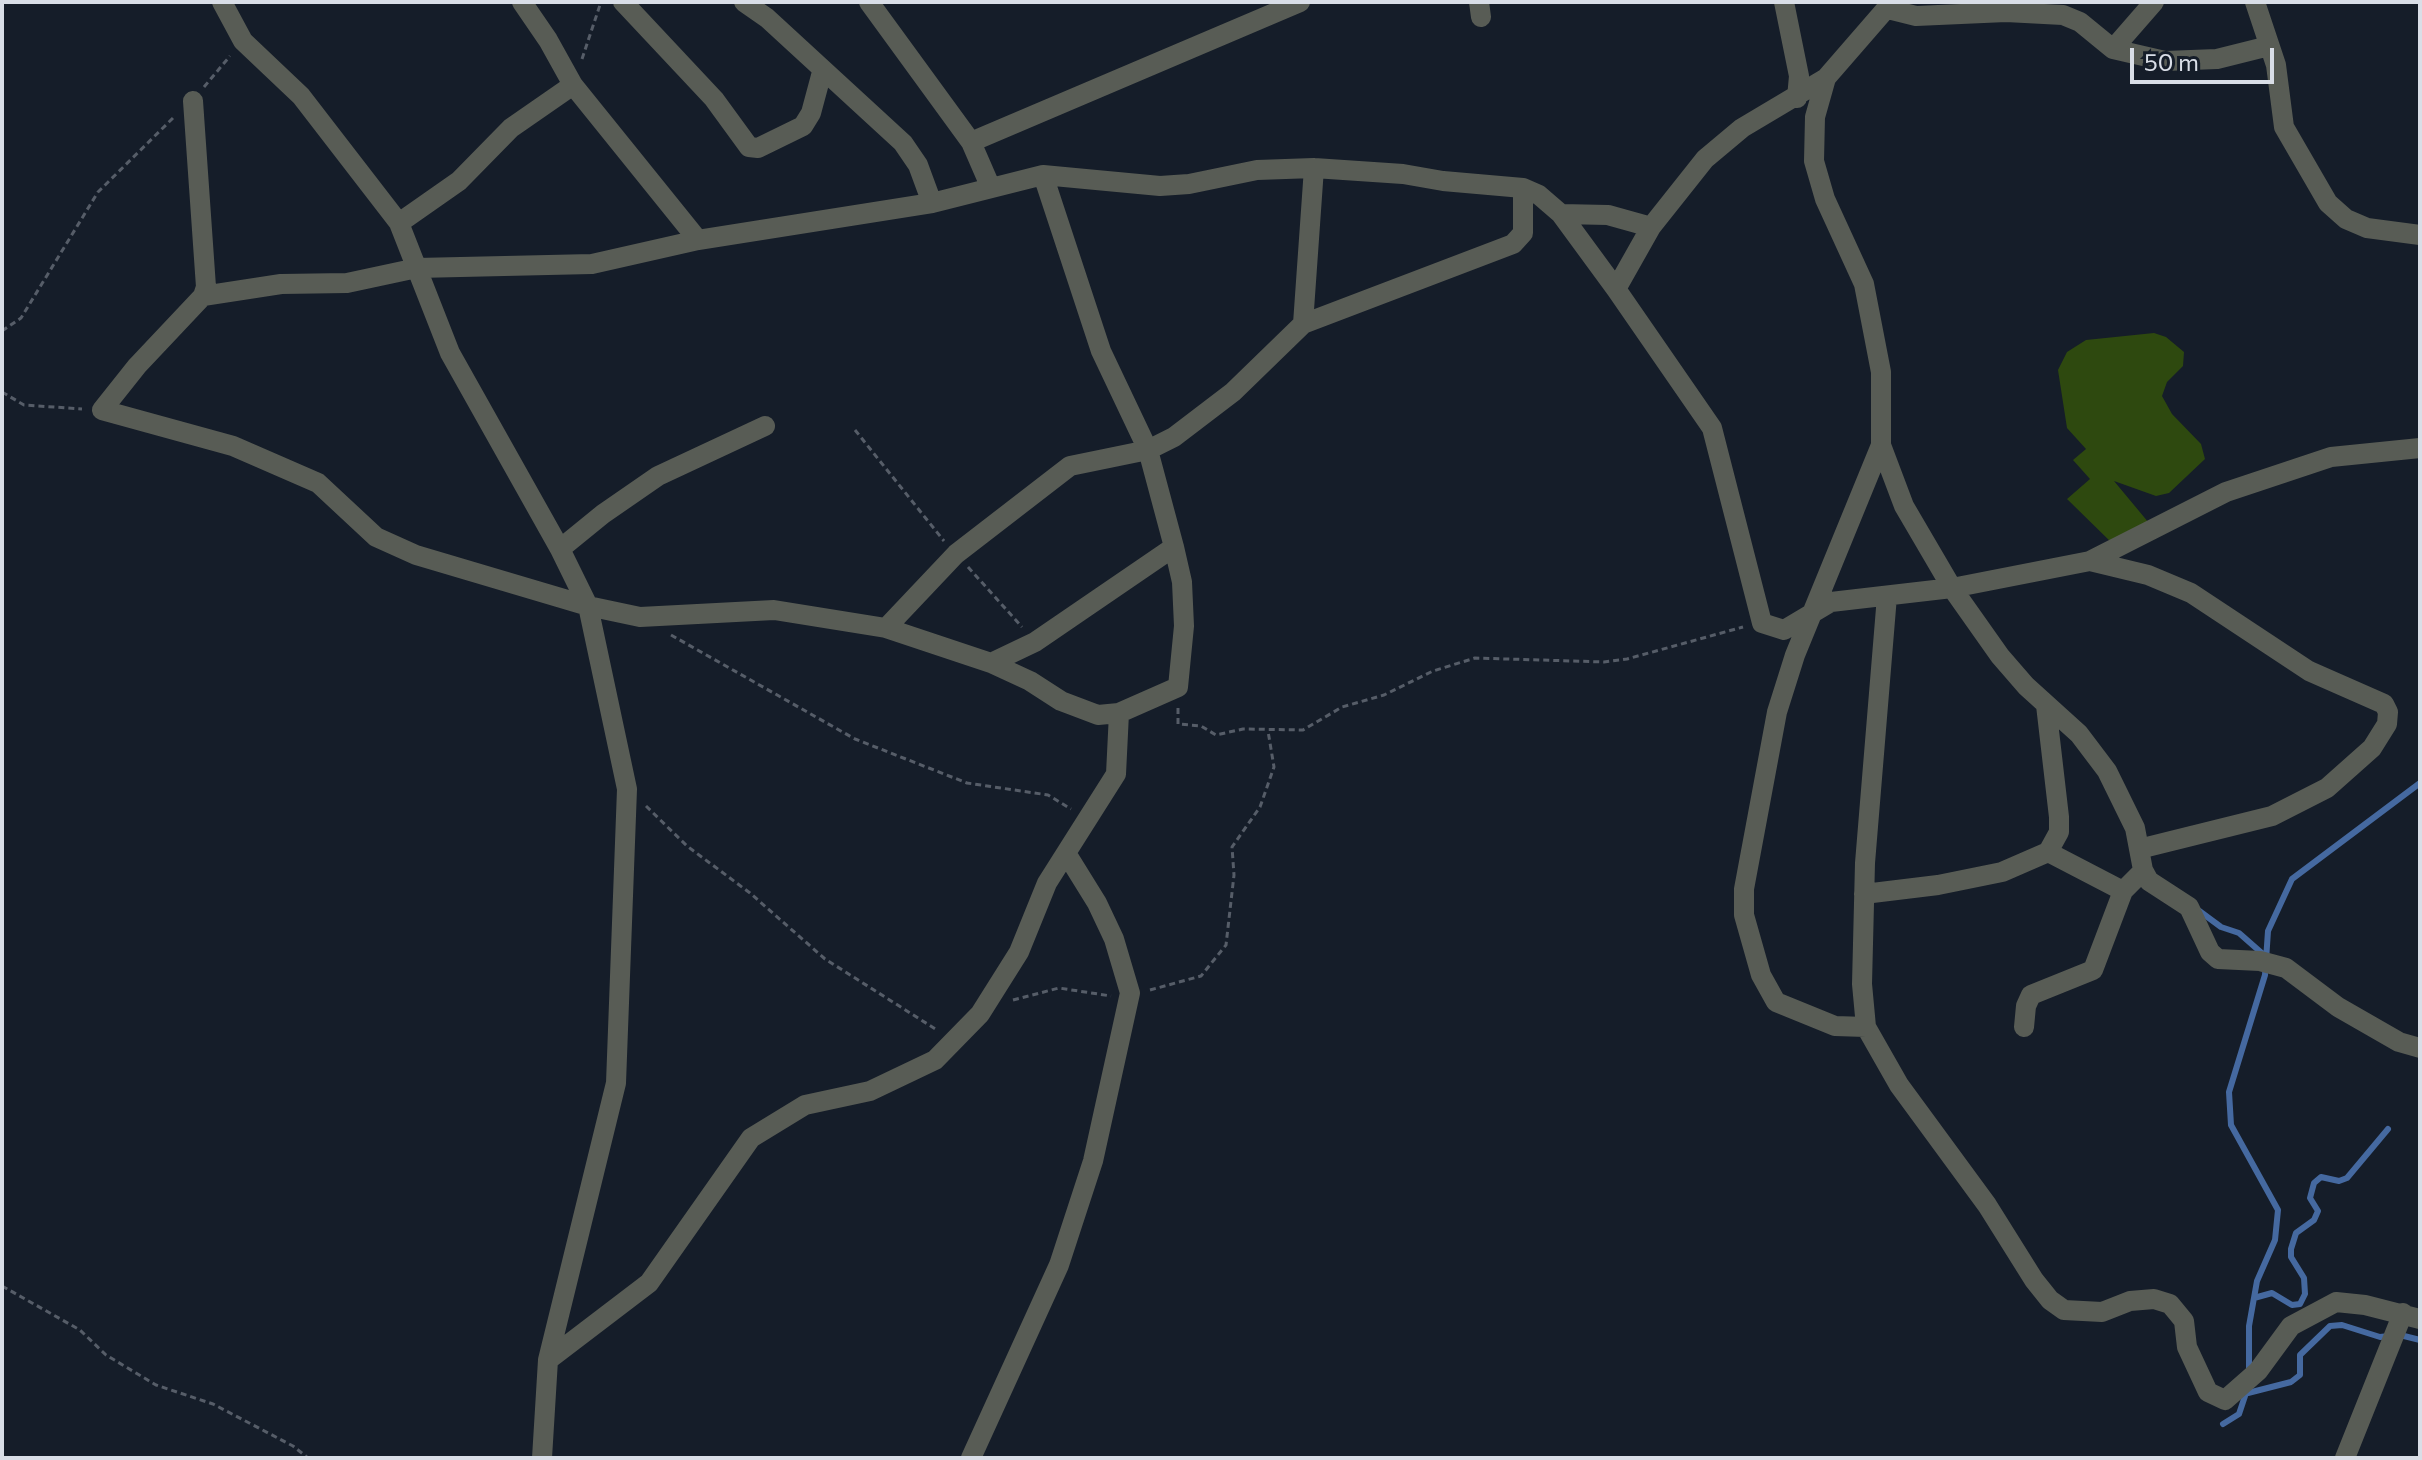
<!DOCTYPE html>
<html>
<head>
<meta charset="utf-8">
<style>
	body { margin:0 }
	#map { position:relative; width:2422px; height:1460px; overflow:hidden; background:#151d29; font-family:Commissioner,sans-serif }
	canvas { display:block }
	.frame { position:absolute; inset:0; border:4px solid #d9dee7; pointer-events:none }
	.scale { position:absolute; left:2130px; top:48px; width:144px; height:36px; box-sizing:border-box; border:4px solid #d9dee7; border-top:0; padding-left:10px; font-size:24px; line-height:28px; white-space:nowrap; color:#d9dee7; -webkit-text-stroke:6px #151d29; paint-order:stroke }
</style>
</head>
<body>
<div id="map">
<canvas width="2422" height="1460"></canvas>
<div class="frame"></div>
<div class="scale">50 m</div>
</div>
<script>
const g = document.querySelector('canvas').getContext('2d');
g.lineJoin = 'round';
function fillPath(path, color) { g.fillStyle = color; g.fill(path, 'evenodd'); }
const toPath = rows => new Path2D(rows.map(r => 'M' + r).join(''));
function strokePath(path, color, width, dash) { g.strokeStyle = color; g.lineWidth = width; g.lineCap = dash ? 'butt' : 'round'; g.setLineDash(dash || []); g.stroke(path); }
fillPath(toPath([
	[2154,333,2166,337,2184,352,2183,366,2167,382,2162,396,2172,414,2201,444,2205,459,2169,493,2156,496,2114,481,2154,529,2116,547,2067,499,2090,479,2073,460,2086,449,2067,428,2058,370,2067,352,2086,340]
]), '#2e490f');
strokePath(toPath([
	[2198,910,2221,927,2239,933,2264,955],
	[2254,1298,2272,1293,2292,1305,2300,1304,2305,1294,2304,1278,2291,1257,2291,1249,2296,1233,2314,1220,2318,1211,2310,1198,2314,1183,2321,1177,2339,1181,2347,1178,2388,1129],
	[2400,1335,2420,1340],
	[2249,1371,2249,1326,2257,1281,2275,1240,2278,1210,2231,1125,2229,1092,2265,975,2268,931,2292,879,2420,783],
	[2248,1393,2291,1382,2300,1375,2300,1355,2330,1326,2342,1325,2380,1337,2389,1336],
	[2223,1424,2239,1414,2248,1387]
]), '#4569a0', 6);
strokePath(toPath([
	[582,59,601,2],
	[204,87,230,56],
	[2,331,21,318,98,192,173,118],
	[2,392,24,405,82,409],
	[855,430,944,541],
	[968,567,1022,627],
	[671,635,855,739,967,783,1048,795,1071,809],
	[1178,708,1178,724,1201,726,1216,735,1243,729,1303,730,1342,707,1384,695,1433,671,1475,658,1604,662,1627,659,1743,627],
	[646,806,687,846,750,893,825,959,937,1030],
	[1150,990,1201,976,1226,945,1234,875,1232,847,1260,807,1274,767,1268,731],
	[1013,1000,1059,988,1111,996],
	[2,1286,80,1330,106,1355,156,1385,213,1404,293,1446,308,1458]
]), '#565d68', 3, [6, 4]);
strokePath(toPath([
	[222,2,243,41,301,96,399,223,450,353,560,549,588,606,627,789,616,1083,548,1360,542,1458],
	[522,2,548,40,573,85,698,240],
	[623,2,714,99,749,147,758,148,803,126,811,113,822,72],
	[744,2,767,18,903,143,918,165,932,203],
	[869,2,971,142,991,188],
	[1479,2,1481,17],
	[1784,2,1799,76,1797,98],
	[2255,2,2276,65,2284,127,2328,203,2346,219,2367,228,2420,235],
	[1888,9,1916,16,2006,12,2063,15,2080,22,2113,49,2165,61,2217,59,2269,46],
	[2113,49,2154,2],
	[1826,78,1815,117,1814,161,1825,199,1864,284,1881,372,1881,445,1795,655,1777,712,1744,889,1744,915,1761,975,1776,1002,1835,1026,1866,1027],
	[193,101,206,287,203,296,137,366,102,410,233,446,318,483,376,537,416,555,588,606,640,617,774,610,886,628,991,663,1035,642,1174,547],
	[971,142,1300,2],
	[1561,214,1616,289],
	[399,223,459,181,511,128,573,85],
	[1651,227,1616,289,1712,428,1762,623,1784,630,1831,602,1952,588,2000,656,2026,686,2079,734,2107,771,2135,828,2143,870,2149,881,2189,907,2210,952,2218,959,2260,961,2286,968,2338,1007,2399,1042,2420,1048],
	[203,296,281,284,347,283,417,268,592,264,698,240,932,203,1043,175,1160,186,1189,184,1257,170,1314,168,1403,174,1443,181,1523,188,1539,195,1561,214,1608,215,1651,227,1705,159,1742,128,1826,78,1892,2],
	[1303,324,1513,244,1523,233,1523,188],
	[1881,445,1904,506,1952,588,2090,561,2226,492,2331,457,2420,448],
	[560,549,603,514,658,476,765,426],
	[2090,561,2148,575,2191,593,2309,671,2384,704,2388,712,2387,724,2372,748,2327,788,2272,816,2139,849],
	[1887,596,1865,863,1862,984,1866,1027,1899,1085,1987,1205,2034,1280,2050,1300,2064,1310,2102,1312,2130,1301,2154,1299,2170,1304,2184,1321,2187,1347,2208,1392,2225,1400,2258,1371,2291,1326,2336,1302,2365,1305,2420,1319],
	[886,628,956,554,1070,466,1148,450,1174,437,1233,392,1303,324,1314,168],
	[991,663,1030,681,1061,701,1098,715,1119,713,1178,687,1184,626,1182,582,1174,547,1148,450,1101,351,1043,175],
	[2048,852,2123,891],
	[1864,894,1938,885,2002,872,2048,852,2059,832,2059,817,2046,705],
	[2024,1027,2026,1006,2031,995,2093,970,2123,891,2143,871],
	[548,1360,649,1283,751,1138,805,1105,870,1091,935,1060,980,1014,1019,952,1047,883,1116,774,1119,713],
	[971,1458,1059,1265,1093,1161,1130,993,1114,939,1097,903,1066,853],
	[2345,1458,2403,1313]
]), '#585c55', 20);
</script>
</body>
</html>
